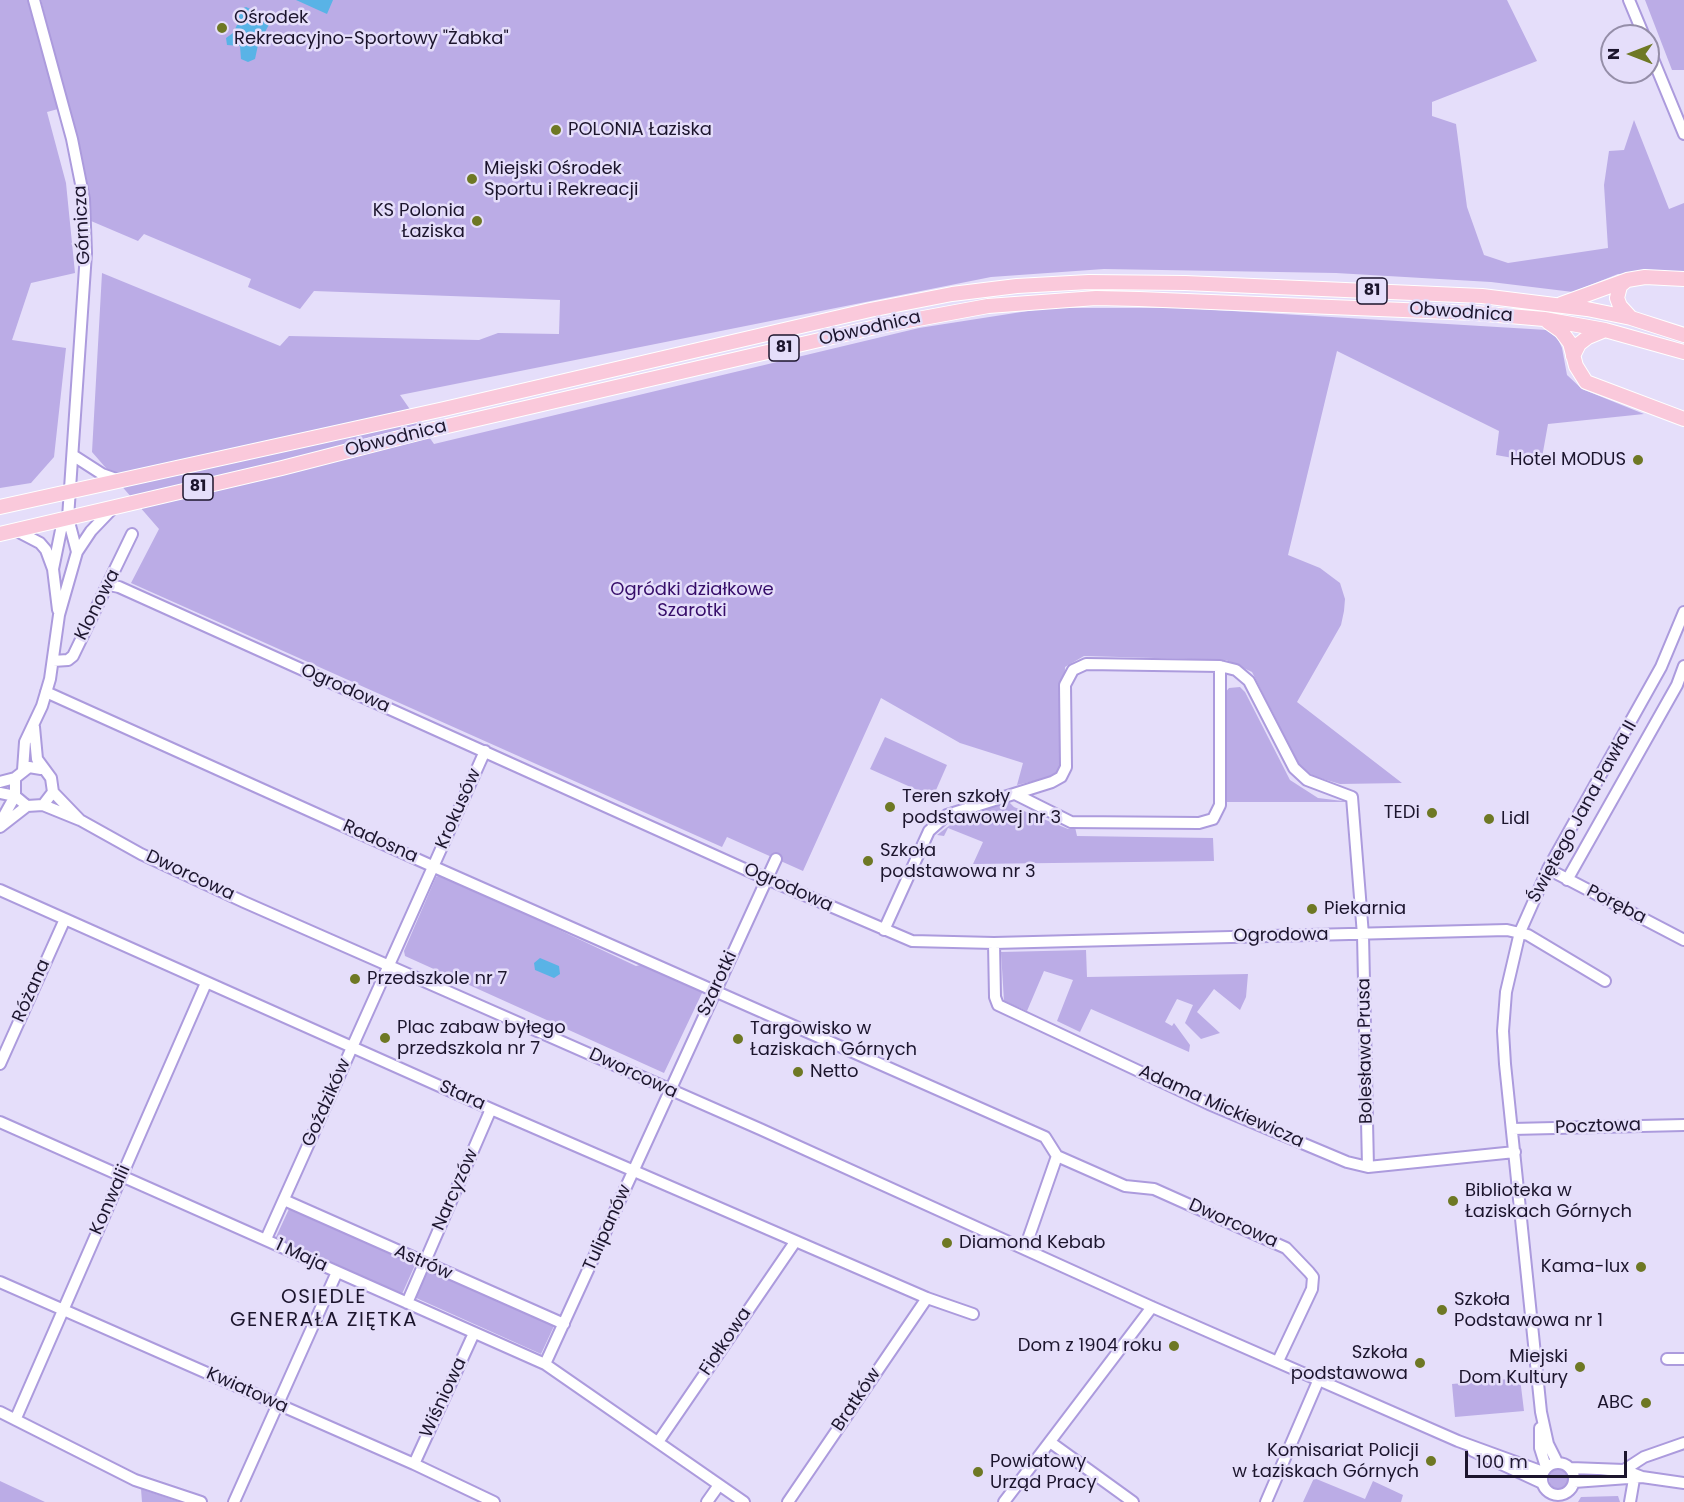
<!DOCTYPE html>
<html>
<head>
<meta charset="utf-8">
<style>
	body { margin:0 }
	#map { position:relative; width:1684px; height:1502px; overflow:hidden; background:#e5defa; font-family:Poppins,sans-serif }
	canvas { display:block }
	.north { position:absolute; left:1600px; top:24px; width:60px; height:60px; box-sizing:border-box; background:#e5defa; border:2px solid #958ea8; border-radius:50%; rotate:270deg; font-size:16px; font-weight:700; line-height:24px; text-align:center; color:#1c152d }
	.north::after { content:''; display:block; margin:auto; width:21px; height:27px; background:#6e7824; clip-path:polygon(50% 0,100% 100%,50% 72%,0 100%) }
	.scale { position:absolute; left:1465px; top:1451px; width:162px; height:27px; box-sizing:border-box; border:3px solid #1c152d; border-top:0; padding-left:8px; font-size:18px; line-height:21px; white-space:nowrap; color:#1c152d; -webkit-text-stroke:4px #e5defa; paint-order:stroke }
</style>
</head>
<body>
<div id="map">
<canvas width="1684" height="1502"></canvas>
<div class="north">N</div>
<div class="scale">100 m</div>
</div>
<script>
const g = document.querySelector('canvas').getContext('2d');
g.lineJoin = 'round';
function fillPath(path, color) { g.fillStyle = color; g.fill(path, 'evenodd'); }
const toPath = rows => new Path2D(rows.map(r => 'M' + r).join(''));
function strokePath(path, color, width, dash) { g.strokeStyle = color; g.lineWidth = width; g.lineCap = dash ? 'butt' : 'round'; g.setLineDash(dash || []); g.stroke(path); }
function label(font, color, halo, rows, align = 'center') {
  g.font = font + ' Poppins,sans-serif'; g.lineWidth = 5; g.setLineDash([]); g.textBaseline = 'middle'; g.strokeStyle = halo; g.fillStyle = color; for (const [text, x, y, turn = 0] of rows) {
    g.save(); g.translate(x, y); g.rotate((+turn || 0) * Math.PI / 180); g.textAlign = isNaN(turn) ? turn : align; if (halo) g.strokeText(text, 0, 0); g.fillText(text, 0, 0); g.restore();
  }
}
fillPath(toPath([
	[0,0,29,0,58,109,47,112,66,183,75,273,31,283,12,340,66,348,54,457,31,483,0,488],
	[41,0,1507,0,1537,61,1432,102,1432,116,1456,124,1467,207,1484,255,1508,263,1608,248,1604,185,1609,151,1624,150,1634,120,1669,209,1684,203,1684,271,1618,274,1573,292,1491,282,1336,273,1104,269,991,277,400,395,434,444,919,328,1047,308,1182,308,1547,330,1558,339,1562,348,1567,375,1582,389,1644,414,1548,424,1541,463,1496,455,1499,431,1337,351,1288,555,1320,568,1340,583,1345,599,1344,611,1341,625,1297,702,1402,783,1340,784,1313,776,1299,764,1252,672,1226,660,1084,656,1065,667,1062,769,1051,777,1017,785,1023,763,960,743,881,698,803,871,727,837,722,847,131,583,159,529,92,452,102,273,280,346,289,336,479,340,498,333,559,334,560,300,314,291,300,309,248,287,251,279,144,234,138,241,91,221,75,136],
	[1645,0,1684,0,1684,70,1672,70],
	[1240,687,1245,692,1290,780,1318,798,1351,802,1227,802,1224,694,1229,688],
	[885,737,947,765,933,797,870,769],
	[1009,802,1014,807,1068,829,1075,827,1077,836,1213,838,1214,861,973,864,983,842,948,828,944,836,937,835,954,822,952,819],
	[440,875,548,921,553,927,636,966,644,964,703,991,664,1073,405,956,404,951,436,877],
	[1086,950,1087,977,1248,974,1246,997,1240,1010,1214,989,1197,1012,1220,1033,1201,1039,1185,1023,1193,1005,1177,999,1165,1022,1172,1026,1174,1023,1190,1045,1189,1052,1091,1009,1080,1032,1057,1021,1073,980,1044,971,1027,1011,1004,1001,1001,952],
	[289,1209,415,1265,402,1294,276,1237],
	[427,1269,554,1326,541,1354,414,1297],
	[1520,1378,1524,1411,1455,1417,1452,1384],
	'1549 1479a10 10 0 1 1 20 0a10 10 0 1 1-20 0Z',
	[1314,1478,1365,1499,1373,1481,1403,1495,1401,1502,1303,1502],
	[0,1481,45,1502,0,1502],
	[141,1489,180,1502,142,1502],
	[1618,1496,1620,1502,1578,1502,1581,1497]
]), '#bbace6');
fillPath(toPath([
	[296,0,333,0,327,14],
	[246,7,272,19,258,45,255,59,248,62,241,59,240,46,227,45,226,38,233,33,238,23,235,16,239,10],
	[540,958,559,966,560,974,554,978,535,970,534,963]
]), '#59b3e6');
const minor = toPath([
	[34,0,72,139,84,199,86,253,68,518,77,552],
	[1629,0,1644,36],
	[1648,47,1684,134],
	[74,456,102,474,119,480],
	[15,530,40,543,46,550,53,569,58,610],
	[53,569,61,530,68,518],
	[109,585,119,587,760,876,912,941,994,943,1507,930,1528,935,1605,981],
	[53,661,68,660,73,656,132,534],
	[46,692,441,870,1045,1137,1057,1156,1125,1186,1154,1189,1286,1248,1309,1272,1313,1277,1312,1289,1278,1361],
	[34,727,37,759,51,778,53,792,43,805,27,806,15,796,15,778,29,767,41,769],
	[23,770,25,742,42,706,50,679,59,615,77,552,91,531,114,507],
	[0,782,15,778],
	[53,792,80,820],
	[0,793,15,796,0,823],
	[1015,794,1071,822,1199,823,1213,819,1220,805,1220,666],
	[43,805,80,820,141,854,244,902,760,1129,1152,1307,1458,1441,1543,1472],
	[0,827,27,806],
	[1548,869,1684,940],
	[1567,880,1677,685,1684,666],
	[0,890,491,1109,927,1298,973,1314],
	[884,930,929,831,947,815,1052,782,1061,777,1066,767,1065,685,1073,670,1086,664,1220,666,1236,670,1249,681,1294,768,1307,780,1352,797,1363,935,1368,1167],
	[994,943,995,997,998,1005,1209,1104,1347,1162,1368,1167,1515,1152],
	[0,1064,65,919],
	[0,1122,545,1364,744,1502],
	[1512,1129,1684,1125],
	[284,1200,564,1324],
	[266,1239,485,751],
	[1025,1248,1057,1156],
	[0,1282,414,1464,494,1502],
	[407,1303,491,1109],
	[1667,1359,1684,1359],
	[545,1364,776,859],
	[0,1412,135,1480,201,1502],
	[16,1418,206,983],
	[1540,1428,1540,1448,1546,1467],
	[658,1442,795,1242],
	[1050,1442,1133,1502],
	[1473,1451,1542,1483],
	[1557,1462,1548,1444,1541,1412,1505,1064,1503,1031,1506,992,1520,932,1548,869,1661,667,1684,612],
	'1542 1479a16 16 0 1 1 32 0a16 16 0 1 1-32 0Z',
	[414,1464,474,1333],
	[1571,1468,1624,1470,1642,1477,1684,1483],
	[1624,1470,1644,1457,1684,1443],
	[1574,1482,1642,1477],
	[234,1502,337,1272],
	[707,1502,719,1485],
	[788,1502,927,1298],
	[1004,1502,1152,1307],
	[1266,1502,1319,1379],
	[1630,1502,1634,1479]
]);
const major = toPath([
	[1627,280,1620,286,1617,298,1620,306,1631,318],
	[1561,304,1627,280,1645,277,1684,279],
	[1548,322,1561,331,1570,343,1576,366,1586,382,1684,419],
	[1573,356,1579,344,1588,337,1605,330],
	[0,507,444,409,870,310,952,294,1017,286,1089,282,1185,283,1482,296,1587,309,1631,318,1684,335],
	[0,534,282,468,430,430,880,326,988,306,1096,298,1139,299,1475,313,1544,319,1605,330,1684,352]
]);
strokePath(minor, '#ac9bdd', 14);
strokePath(major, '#fff', 16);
strokePath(minor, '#fff', 10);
strokePath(major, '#fac9db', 14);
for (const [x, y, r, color] of [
	[222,28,6,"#6e7824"],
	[556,130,6,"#6e7824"],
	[472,179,6,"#6e7824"],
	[477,221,6,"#6e7824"],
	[1638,460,6,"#6e7824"],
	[890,807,6,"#6e7824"],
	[1432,813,6,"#6e7824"],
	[1489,819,6,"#6e7824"],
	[868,861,6,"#6e7824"],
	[1312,909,6,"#6e7824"],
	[355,979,6,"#6e7824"],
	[385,1038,6,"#6e7824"],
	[738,1039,6,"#6e7824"],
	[798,1072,6,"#6e7824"],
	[1453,1201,6,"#6e7824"],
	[947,1243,6,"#6e7824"],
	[1641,1267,6,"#6e7824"],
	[1442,1310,6,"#6e7824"],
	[1174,1346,6,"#6e7824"],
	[1420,1363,6,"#6e7824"],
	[1580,1367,6,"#6e7824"],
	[1646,1403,6,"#6e7824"],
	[1431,1461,6,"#6e7824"],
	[978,1472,6,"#6e7824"]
]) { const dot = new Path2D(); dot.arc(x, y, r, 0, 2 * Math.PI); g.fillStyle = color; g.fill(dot); strokePath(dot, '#e5defa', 2); }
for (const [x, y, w] of [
	[1372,291,30],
	[784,348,30],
	[198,487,30]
]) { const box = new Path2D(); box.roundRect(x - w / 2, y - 13, w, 26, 4.5); g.fillStyle = '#e5defa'; g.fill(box); strokePath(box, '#1c152d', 1.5); }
label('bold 16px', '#1c152d', null, [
	["81",1372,291],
	["81",784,348],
	["81",198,487]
]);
label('18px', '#1c152d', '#e5defa', [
	["Ośrodek",234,18],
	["Rekreacyjno-Sportowy \"Żabka\"",234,39],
	["POLONIA Łaziska",568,130],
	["Miejski Ośrodek",484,169],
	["Sportu i Rekreacji",484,190],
	["KS Polonia",465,211,"right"],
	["Łaziska",465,232,"right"],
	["Hotel MODUS",1626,460,"right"],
	["Teren szkoły",902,797],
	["podstawowej nr 3",902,818],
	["TEDi",1420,813,"right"],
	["Lidl",1501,819],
	["Szkoła",880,851],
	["podstawowa nr 3",880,872],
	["Piekarnia",1324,909],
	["Przedszkole nr 7",367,979],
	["Plac zabaw byłego",397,1028],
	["przedszkola nr 7",397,1049],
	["Targowisko w",750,1029],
	["Łaziskach Górnych",750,1050],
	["Netto",810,1072],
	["Biblioteka w",1465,1191],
	["Łaziskach Górnych",1465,1212],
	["Diamond Kebab",959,1243],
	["Kama-lux",1629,1267,"right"],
	["Szkoła",1454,1300],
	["Podstawowa nr 1",1454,1321],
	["Dom z 1904 roku",1162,1346,"right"],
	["Szkoła",1408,1353,"right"],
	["podstawowa",1408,1374,"right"],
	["Miejski",1568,1357,"right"],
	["Dom Kultury",1568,1378,"right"],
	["ABC",1634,1403,"right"],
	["Komisariat Policji",1419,1451,"right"],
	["w Łaziskach Górnych",1419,1472,"right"],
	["Powiatowy",990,1462],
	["Urząd Pracy",990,1483]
], 'left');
label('18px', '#1c152d', '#e5defa', [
	["Górnicza",83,225,-93],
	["Obwodnica",1461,313,4],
	["Obwodnica",870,329,-13],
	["Obwodnica",396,439,-14],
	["Klonowa",98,605,-63],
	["Ogrodowa",345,689,24],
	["Krokusów",459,809,-66],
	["Świętego Jana Pawła II",1583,812,-61],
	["Radosna",380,842,24],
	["Dworcowa",190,876,25],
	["Ogrodowa",788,888,24],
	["Poręba",1616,905,27],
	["Ogrodowa",1281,936,-1],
	["Szarotki",718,984,-65],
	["Różana",32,991,-66],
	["Bolesława Prusa",1366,1051,-91],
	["Dworcowa",633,1074,25],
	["Stara",462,1096,24],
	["Goździków",327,1103,-66],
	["Adama Mickiewicza",1221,1107,24],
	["Pocztowa",1598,1127,-2],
	["Narcyzów",456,1190,-66],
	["Konwalii",111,1200,-66],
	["Dworcowa",1233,1224,24],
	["Tulipanów",608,1228,-66],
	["1 Maja",301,1256,25],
	["Astrów",423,1263,24],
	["Fiołkowa",726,1342,-56],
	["Kwiatowa",247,1391,24],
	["Wiśniowa",444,1398,-65],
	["Bratków",857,1400,-56]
]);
label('18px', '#360d69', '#e5defa', [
	["Ogródki działkowe",692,590],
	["Szarotki",692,611]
]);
g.letterSpacing = '1.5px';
label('20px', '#1c152d', '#e5defa', [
	["OSIEDLE",324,1298],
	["GENERAŁA ZIĘTKA",324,1321]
]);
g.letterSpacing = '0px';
</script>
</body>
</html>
